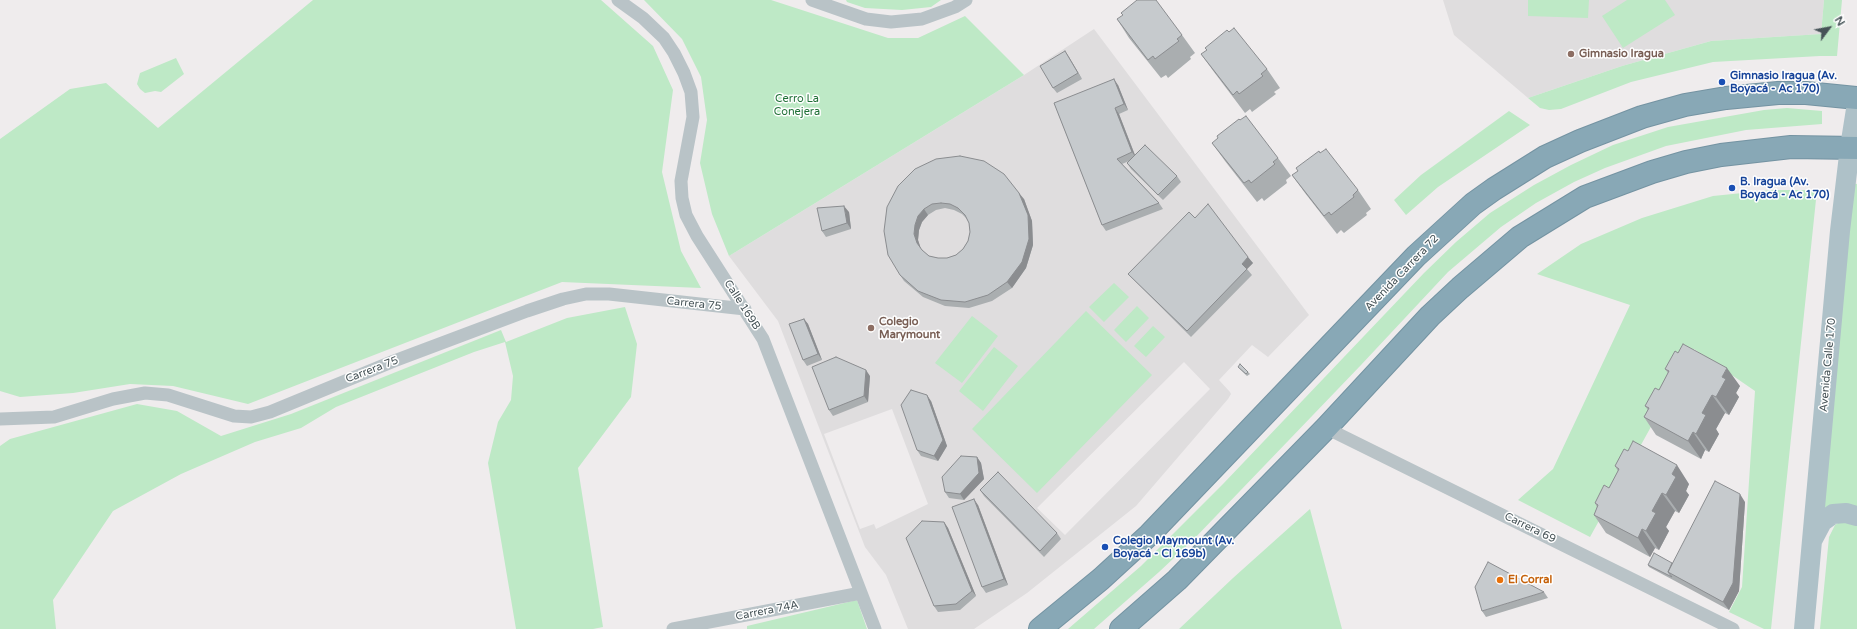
<!DOCTYPE html>
<html>
<head>
<meta charset="utf-8">
<style>
	body { margin:0 }
	#map { position:relative; width:1857px; height:629px; overflow:hidden; background:#efeced; font-family:"Varela Round",sans-serif }
	canvas { display:block }
	.north { position:absolute; left:1809px; top:8px; width:40px; height:40px; -webkit-text-stroke:3px #fff; paint-order:stroke; rotate:58deg; font-size:11px; font-weight:700; line-height:16px; text-align:center; color:#465357 }
	.north::after { content:''; display:block; margin:auto; width:14px; height:18px; background:#465357; clip-path:polygon(50% 0,100% 100%,50% 72%,0 100%) }
</style>
</head>
<body>
<div id="map">
<canvas width="1857" height="629"></canvas>
<div class="north">N</div>
</div>
<script>
const g = document.querySelector('canvas').getContext('2d');
g.lineJoin = 'round';
function fillPath(path, color) { g.fillStyle = color; g.fill(path, 'evenodd'); }
const toPath = rows => new Path2D(rows.map(r => 'M' + r).join(''));
function strokePath(path, color, width, dash) { g.strokeStyle = color; g.lineWidth = width; g.lineCap = dash ? 'butt' : 'round'; g.setLineDash(dash || []); g.stroke(path); }
function label(font, color, halo, rows, align = 'center') {
  g.font = font + ' "Varela Round",sans-serif'; g.lineWidth = 3; g.setLineDash([]); g.textBaseline = 'middle'; g.strokeStyle = halo; g.fillStyle = color; for (const [text, x, y, turn = 0] of rows) {
    g.save(); g.translate(x, y); g.rotate((+turn || 0) * Math.PI / 180); g.textAlign = isNaN(turn) ? turn : align; if (halo) g.strokeText(text, 0, 0); g.fillText(text, 0, 0); g.restore();
  }
}
fillPath(toPath([
	[1443,0,1824,0,1821,34,1711,41,1622,66,1528,98,1454,35],
	[1094,29,1309,315,1268,357,1252,345,1219,380,1230,392,1231,394,1228,399,1136,506,1027,593,974,629,908,629,886,575,865,547,778,321,729,256,1024,75],
	[1184,362,1210,389,1065,535,1037,508],
	[892,409,928,504,876,529,874,524,860,529,824,434]
]), '#dfddde');
fillPath(toPath([
	[313,0,601,0,653,46,673,90,662,172,681,251,701,288,562,282,248,404,173,386,130,384,73,393,20,397,0,391,0,139,70,89,106,83,158,128],
	[644,0,771,0,888,38,918,38,965,16,1024,75,729,256,712,214,700,163,707,120,701,77,682,39],
	[846,0,941,0,931,7,902,10,865,8,847,2],
	[1528,0,1589,0,1588,18,1528,16],
	[1627,0,1665,0,1675,15,1623,48,1602,16],
	[1824,0,1842,0,1837,56,1820,56,1713,62,1631,82,1561,109,1549,110,1540,108,1528,98,1622,66,1711,41,1821,34],
	[176,58,184,74,161,92,155,91,145,93,140,89,137,84,140,73],
	[1787,108,1822,111,1822,124,1746,130,1666,146,1605,168,1574,182,1536,203,1501,227,1448,272,1361,365,1192,541,1159,572,1094,629,1068,629,1141,566,1223,484,1424,273,1456,242,1490,213,1534,185,1571,165,1613,145,1668,127,1764,110],
	[1509,111,1530,125,1438,187,1406,215,1394,200,1421,175],
	[1851,183,1857,184,1857,506,1826,510,1824,506],
	[1772,190,1817,190,1771,629,1764,629,1729,612,1742,587,1755,391,1694,349,1590,537,1518,500,1553,469,1630,305,1537,274,1581,244,1642,218,1713,196],
	[1114,283,1129,297,1104,322,1089,307],
	[1137,306,1149,318,1126,342,1114,330],
	[625,307,637,344,631,397,578,468,603,627,593,629,516,629,488,463,498,422,511,400,513,376,505,342,474,352,336,407,301,428,255,442,181,474,113,511,53,600,56,629,0,629,0,446,10,439,137,404,177,411,221,436,291,414,501,330,506,342,567,318],
	[1086,311,1152,375,1037,493,972,429],
	[972,316,998,336,962,383,935,363],
	[1153,326,1165,337,1146,357,1134,346],
	[994,347,1018,366,983,411,959,391],
	[1310,509,1342,629,1179,629,1233,578],
	[1843,520,1857,522,1857,629,1820,629,1829,537,1835,525],
	[857,600,867,629,747,629,747,626]
]), '#bee9c6');
const highway = toPath([
	[1040,629,1101,579,1149,535,1416,256,1473,204,1494,189,1545,157,1580,141,1642,117,1685,105,1726,98,1778,93,1806,93,1857,98],
	[1121,629,1177,580,1326,428,1430,316,1460,288,1520,237,1585,197,1652,172,1686,162,1721,155,1791,147,1857,148]
]);
strokePath(highway, '#7493a2', 24);
strokePath(toPath([
	[618,0,643,18,664,38,674,53,684,73,691,92,693,117,681,181,682,198,686,215,697,236,763,339,875,629],
	[812,0,866,19,891,22,922,19,955,7,966,0],
	[0,419,54,417,113,399,145,393,168,395,234,416,251,417,270,412,394,361,527,311,563,299,586,294,609,294,745,309],
	[1326,428,1733,629],
	[673,629,861,593]
]), '#b9c3c7', 13);
strokePath(toPath([
	[1813,539,1822,522,1833,514,1846,513,1857,516],
	[1804,629,1840,231,1850,147,1857,103]
]), '#aec1c8', 20);
strokePath(highway, '#88a8b6', 22);
fillPath(toPath([
	[1117,19,1182,35,1195,53,1190,57,1191,59,1168,78,1166,75,1161,78,1129,38],
	[1065,51,1082,79,1057,93,1053,88],
	[1201,54,1267,69,1280,88,1274,92,1276,94,1252,112,1250,109,1245,113,1214,72],
	[1118,85,1128,110,1119,114,1135,155,1177,176,1181,182,1163,200,1131,169,1127,163,1129,161,1122,164,1159,203,1163,209,1106,231,1102,225,1054,103],
	[1212,143,1278,158,1291,176,1286,180,1287,183,1264,201,1262,198,1257,202,1225,161],
	[1292,175,1358,190,1371,209,1366,213,1367,215,1344,233,1341,230,1337,234,1305,193],
	[898,186,1024,199,1032,221,1033,245,1026,268,1012,288,992,301,969,308,945,306,923,297,904,281,900,275],
	[945,208,954,210,962,214,966,218,969,223,970,232,968,241,963,249,956,255,947,258,938,258,929,256,922,250,921,249,918,240,919,230,922,222,928,215,936,210],
	[849,212,851,229,826,237,822,231],
	[1195,218,1253,263,1247,269,1252,275,1191,337,1128,274],
	[804,319,808,324,822,360,807,366,803,360],
	[1238,367,1248,372,1250,374,1247,376],
	[1665,369,1740,386,1736,393,1739,397,1729,415,1725,413,1716,429,1719,434,1709,452,1705,450,1701,459,1656,435,1644,417,1648,410,1645,406,1659,390,1668,373],
	[870,376,868,402,833,416,829,410],
	[931,401,947,446,938,461,921,456,917,450],
	[977,457,981,463,984,479,964,500,949,498,945,492],
	[1615,466,1689,484,1686,491,1689,495,1679,513,1675,511,1666,527,1669,531,1659,550,1655,548,1650,557,1606,533,1594,515,1597,507,1595,503,1609,488,1618,471],
	[980,490,1057,533,1061,539,1044,557,984,496],
	[1745,502,1739,591,1729,610,1649,567,1648,565,1672,563],
	[978,505,1008,585,986,593,982,587],
	[944,522,948,528,976,596,960,610,938,612,934,606],
	[1544,592,1548,598,1486,617,1482,611]
]), '#aaaeb0');
fillPath(toPath([
	[1065,51,1069,57,1082,79,1078,73],
	[1114,79,1118,85,1128,110,1124,104],
	[1115,108,1119,114,1136,158,1132,152],
	[1019,193,1024,199,1032,221,1033,245,1026,268,1012,288,1007,282],
	[844,206,849,212,851,229,847,223],
	[924,209,928,215,922,222,919,230,918,240,921,249,917,243,914,234,915,225,918,216],
	[1248,257,1253,263,1246,270,1242,264],
	[804,319,808,324,822,360,818,354],
	[1727,368,1740,386,1736,393,1739,397,1729,415,1716,397,1722,377],
	[866,370,870,376,868,402,864,396],
	[927,395,931,401,947,446,938,461,934,456],
	[1712,395,1725,413,1716,429,1719,434,1709,452,1696,434,1702,413],
	[1693,432,1705,450,1701,459,1688,441],
	[977,457,981,463,984,479,964,500,960,494],
	[1677,465,1689,484,1686,491,1689,495,1679,513,1666,495,1672,474],
	[1662,493,1675,511,1666,527,1669,531,1659,550,1646,531,1652,511],
	[1740,494,1745,502,1739,591,1729,610,1723,602],
	[974,499,978,505,1008,585,1004,579],
	[944,522,948,528,976,596,972,591],
	[1642,529,1655,548,1650,557,1638,538]
]), '#8b8d90');
const building = toPath([
	[1137,0,1156,0,1182,35,1177,39,1179,41,1155,59,1153,56,1148,60,1117,19,1123,15,1121,13,1137,0],
	[1234,28,1267,69,1261,74,1263,76,1239,94,1237,91,1233,95,1201,54,1207,50,1205,48,1227,30,1229,32,1234,28],
	[1065,51,1078,73,1053,88,1040,66,1065,51],
	[1114,79,1124,104,1115,108,1132,152,1117,159,1159,203,1102,225,1054,103,1114,79],
	[1246,116,1278,158,1273,162,1275,164,1251,183,1249,180,1244,183,1212,143,1218,138,1217,136,1239,119,1240,120,1246,116],
	[1145,145,1177,176,1158,195,1127,163,1145,145],
	[1326,149,1358,190,1353,195,1354,197,1331,215,1329,212,1324,216,1292,175,1298,171,1296,168,1319,151,1320,153,1326,149],
	[960,156,984,161,1004,174,1019,193,1028,215,1029,239,1022,262,1007,282,988,295,965,302,941,300,918,291,900,275,888,255,884,231,887,207,898,186,915,169,936,159,960,156],
	[941,203,950,204,958,208,965,215,969,223,970,232,968,241,963,249,956,255,947,258,938,258,929,256,922,250,917,243,914,234,915,225,918,216,924,209,932,204,941,203],
	[1208,204,1248,257,1242,264,1247,269,1187,331,1128,274,1189,212,1195,218,1208,204],
	[844,206,847,223,822,231,817,208,844,206],
	[804,319,818,354,803,360,789,324,804,319],
	[1683,344,1727,368,1722,377,1726,379,1716,397,1712,395,1702,413,1706,415,1696,434,1693,432,1688,441,1644,417,1649,408,1645,406,1655,388,1659,390,1669,371,1665,369,1675,351,1678,353,1683,344],
	[836,357,866,370,864,396,829,410,812,367,836,357],
	[1240,364,1248,372,1246,374,1238,367,1240,364],
	[911,390,927,395,943,440,934,456,917,450,901,405,911,390],
	[1633,441,1677,465,1672,474,1676,477,1666,495,1662,493,1652,511,1656,513,1646,531,1642,529,1638,538,1594,515,1598,505,1595,503,1604,485,1609,488,1619,469,1615,466,1624,449,1628,451,1633,441],
	[961,456,977,457,979,473,960,494,945,492,942,477,961,456],
	[998,472,1057,533,1040,551,980,490,998,472],
	[1715,481,1740,494,1733,583,1723,602,1668,572,1715,481],
	[974,499,1004,579,982,587,952,507,974,499],
	[922,521,944,522,972,591,956,604,934,606,906,538,922,521],
	[1654,553,1672,563,1668,572,1672,577,1648,565,1654,553],
	[1488,562,1544,592,1482,611,1475,587,1488,562]
]);
fillPath(building, '#c6cacd');
strokePath(building, '#8b8d90', 1);
for (const [x, y, r, color] of [
	[1571,54,4,"#8d6e63"],
	[1722,82,4,"#1a4fb4"],
	[1732,188,4,"#1a4fb4"],
	[871,328,4,"#8d6e63"],
	[1105,547,4,"#1a4fb4"],
	[1500,580,4,"#e8710a"]
]) { const dot = new Path2D(); dot.arc(x, y, r, 0, 2 * Math.PI); g.fillStyle = color; g.fill(dot); strokePath(dot, '#fff', 1.5); }
label('bold 11px', '#785e54', '#fff', [
	["Gimnasio Iragua",1579,54],
	["Colegio",879,322],
	["Marymount",879,335]
], 'left');
label('bold 11px', '#164399', '#fff', [
	["Gimnasio Iragua (Av.",1730,76],
	["Boyacá - Ac 170)",1730,89],
	["B. Iragua (Av.",1740,182],
	["Boyacá - Ac 170)",1740,195],
	["Colegio Maymount (Av.",1113,541],
	["Boyacá - Cl 169b)",1113,554]
], 'left');
label('11px', '#207037', '#fff', [
	["Cerro La",797,99],
	["Conejera",797,112]
]);
label('11px', '#465357', '#fff', [
	["Avenida Carrera 72",1402,273,-46],
	["Carrera 75",694,304,6],
	["Calle 169B",742,305,57],
	["Avenida Calle 170",1828,365,-85],
	["Carrera 75",372,370,-21],
	["Carrera 69",1530,528,26],
	["Carrera 74A",767,611,-11]
]);
label('bold 11px', '#c56008', '#fff', [
	["El Corral",1508,580]
], 'left');
</script>
</body>
</html>
